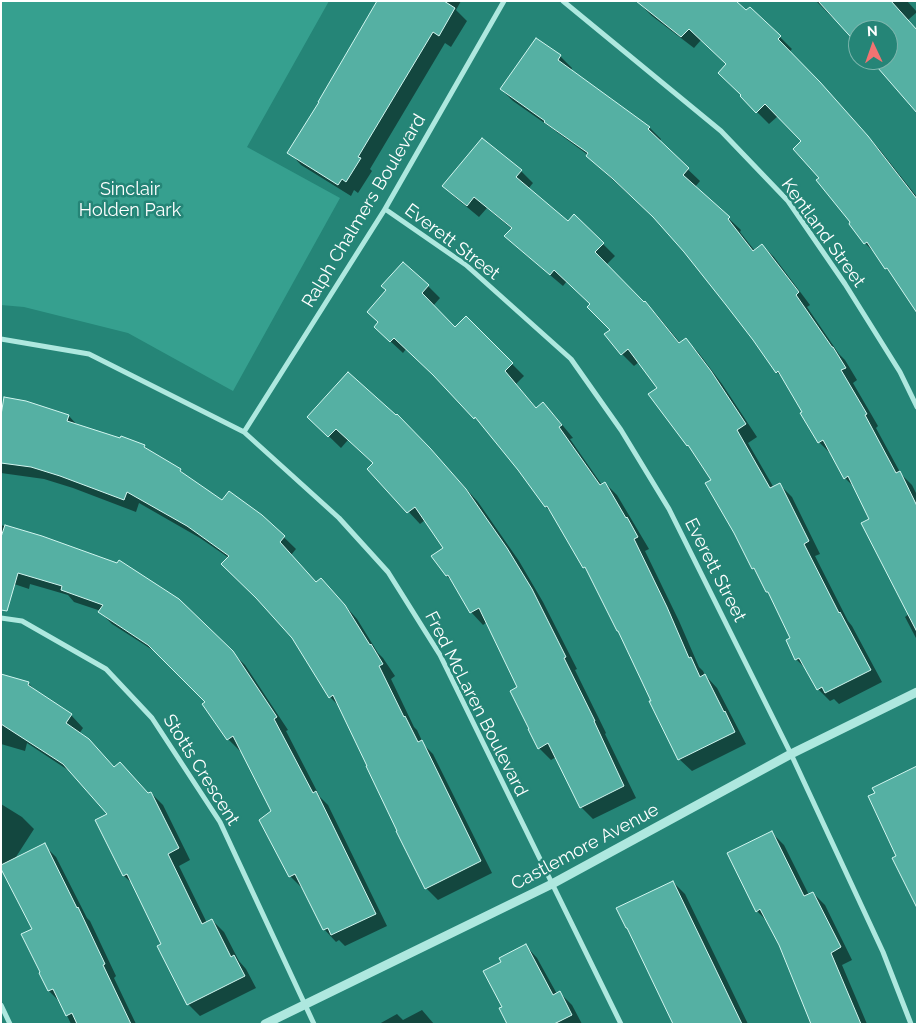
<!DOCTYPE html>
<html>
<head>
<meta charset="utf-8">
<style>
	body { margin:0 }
	#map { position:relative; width:918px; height:1025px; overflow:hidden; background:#258577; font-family:Raleway,sans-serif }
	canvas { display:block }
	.frame { position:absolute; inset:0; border:2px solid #fff; pointer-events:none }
	.north { position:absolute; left:848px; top:20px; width:50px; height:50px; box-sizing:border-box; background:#258577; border:1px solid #7cb6ad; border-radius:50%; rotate:357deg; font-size:14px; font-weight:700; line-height:20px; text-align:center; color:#fff }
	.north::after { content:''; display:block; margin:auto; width:18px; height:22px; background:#f27372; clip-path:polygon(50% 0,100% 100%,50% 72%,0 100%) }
</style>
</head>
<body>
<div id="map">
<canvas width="918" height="1025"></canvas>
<div class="frame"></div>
<div class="north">N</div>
</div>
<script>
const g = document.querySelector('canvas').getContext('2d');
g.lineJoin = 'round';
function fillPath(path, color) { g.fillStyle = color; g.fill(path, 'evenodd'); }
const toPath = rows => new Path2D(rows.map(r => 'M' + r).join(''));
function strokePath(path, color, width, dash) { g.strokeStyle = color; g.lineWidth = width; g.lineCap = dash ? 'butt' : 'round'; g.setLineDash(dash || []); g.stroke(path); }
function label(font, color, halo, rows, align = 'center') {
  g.font = font + ' Raleway,sans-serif'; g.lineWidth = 5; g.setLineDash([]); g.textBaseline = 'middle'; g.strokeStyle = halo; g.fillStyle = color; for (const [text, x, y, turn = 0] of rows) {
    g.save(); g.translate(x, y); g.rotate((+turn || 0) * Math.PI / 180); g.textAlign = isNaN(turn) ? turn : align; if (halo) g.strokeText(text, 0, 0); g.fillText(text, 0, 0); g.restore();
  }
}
fillPath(toPath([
	[1,1,329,1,247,147,340,198,233,391,128,333,24,307,1,305]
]), '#36a08f');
fillPath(toPath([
	[379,1,461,1,456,10,467,21,451,47,445,43,370,169,372,171,358,193,354,190,351,196,301,165,289,152,320,102],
	[816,1,907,1,917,12,908,20,917,111,873,60,888,60,888,30,858,30,858,43,834,17,833,18],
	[640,4,780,37,792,49,789,52,832,96,880,150,917,197,917,312,892,274,886,268,877,255,865,243,821,178,803,141,778,116,769,124,741,96,742,95,728,65,701,40,694,48,652,16],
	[560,56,572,68,571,71,649,127,661,139,659,142,700,181,695,187,741,230,740,232,755,251,762,245,774,257,810,305,807,307,839,354,845,360,857,380,853,383,878,426,876,428,901,474,912,485,917,495,917,640,905,617,909,614,871,519,856,489,845,478,831,454,819,442,804,412,786,381,777,372,754,339,685,251,658,221,600,168,588,155,558,133,553,129,513,101,501,89],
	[482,140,521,171,533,183,528,189,568,222,603,244,615,256,606,265,644,304,645,303,657,315,681,344,686,340,698,352,722,384,757,437,748,443,774,488,780,485,792,497,820,554,815,556,848,621,852,626,882,682,839,704,834,699,830,701,818,689,808,671,796,659,792,638,771,595,768,592,758,574,753,568,713,480,692,449,688,445,659,388,639,362,634,366,622,354,612,330,591,304,567,281,563,286,518,248,506,236,512,229,487,208,479,217,456,198,444,186],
	[428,286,440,298,433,306,455,328,466,318,524,376,516,384,537,409,543,404,555,416,573,438,570,439,602,485,605,483,617,495,649,549,645,551,679,621,699,667,703,671,705,675,717,688,746,744,692,771,679,759,621,634,589,572,584,567,554,515,546,507,519,469,487,430,440,381,406,349,403,353,375,327],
	[1,410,69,416,78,426,144,446,151,452,180,470,188,478,223,502,262,516,296,549,291,555,316,583,333,592,357,619,378,653,383,658,395,676,391,679,414,727,417,730,424,745,433,754,492,873,438,900,426,888,341,708,330,697,293,637,229,558,200,538,139,503,136,512,73,488,44,479,1,473],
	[309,417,442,462,478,502,519,561,543,602,577,669,575,670,606,733,605,734,636,798,593,819,581,807,556,757,551,760,539,748,519,688,487,622,483,625,471,612,453,582,447,576,433,556,445,548,425,520,420,524,369,469,374,464,348,440,341,448],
	[1,525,42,537,178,600,245,665,288,730,286,731,320,797,328,805,387,926,345,946,339,940,336,942,324,929,302,888,290,876,273,812,241,750,240,751,228,739,207,702,162,656,112,624,100,612,101,611,74,602,68,595,30,584,29,589,5,581,1,577],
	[28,683,40,695,71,715,83,728,79,734,88,740,115,768,148,794,151,793,163,805,190,860,179,866,207,923,212,920,224,932,239,961,246,969,256,988,200,1016,188,1004,163,945,134,885,124,876,97,821,109,814,74,774,27,743,25,751,1,744,1,684],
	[1,804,22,817,34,829,14,860,44,845,56,857,87,918,90,921,116,976,114,978,136,1024,71,1024,61,1003,49,991,23,935,34,930,4,872,1,870],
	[772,833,784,845,809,895,813,893,825,905,852,960,842,965,867,1024,813,1024,787,959,768,922,757,911],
	[673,882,685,894,748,1024,673,1024,630,930],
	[525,945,537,958,557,994,560,993,572,1005,582,1024,509,1024,504,1007,502,962],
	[422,1010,434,1024,379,1024,397,1014,403,1020]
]), '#0007');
const building = toPath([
	[377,1,444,1,455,8,439,36,433,32,358,157,361,158,346,182,342,179,338,185,287,153,319,102,318,102,377,1],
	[636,1,736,1,746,10,750,7,781,36,778,39,820,82,868,136,917,199,917,313,887,268,885,269,867,242,864,244,849,224,850,222,816,180,819,178,793,149,801,141,765,104,756,113,740,96,741,95,718,73,726,64,689,29,681,37,636,1],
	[818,1,891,1,917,30,917,113,871,60,888,60,888,30,858,30,858,45,818,1],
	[536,38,561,55,558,60,650,127,648,129,689,168,683,175,730,217,728,219,753,251,762,244,799,292,796,295,832,347,833,347,846,368,841,370,867,414,865,415,896,473,900,471,917,506,917,632,861,523,869,519,848,476,844,479,823,440,818,443,800,413,802,412,778,371,776,373,753,340,726,305,684,252,653,217,613,179,586,156,588,153,544,122,545,121,500,89,536,38],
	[482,138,522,170,516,177,568,221,574,214,604,243,595,252,644,302,645,301,679,343,686,338,711,371,746,424,737,430,770,488,780,483,809,541,804,544,839,613,840,612,871,670,825,693,822,687,817,690,799,658,795,660,786,640,790,638,768,592,766,592,754,568,752,569,734,533,705,483,711,480,688,445,687,446,648,394,657,388,628,349,621,355,604,334,610,330,587,307,590,304,554,270,550,275,504,236,512,228,474,197,467,206,442,186,482,138],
	[403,262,429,285,422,293,455,327,466,316,513,363,505,371,536,408,543,402,562,425,559,427,600,485,605,482,626,518,627,517,638,537,634,539,667,607,689,658,691,657,700,677,705,674,724,712,725,711,735,732,678,760,649,701,651,701,618,631,617,631,585,567,583,568,547,506,545,507,518,470,475,417,474,419,433,375,394,338,390,342,374,327,378,322,367,312,386,290,381,286,403,262],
	[348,372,396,415,397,414,430,448,466,489,507,548,532,589,566,657,564,658,595,721,594,721,624,786,580,808,548,743,538,749,528,729,529,729,510,691,517,687,479,608,470,613,448,575,446,576,431,556,443,548,415,507,407,513,367,469,373,463,336,429,328,437,307,417,348,372],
	[4,397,26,401,69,415,67,421,120,438,121,436,145,445,144,447,181,469,180,471,222,500,229,491,262,515,285,536,280,542,316,582,321,578,345,605,370,645,371,644,383,664,379,666,404,717,405,716,418,742,422,740,481,861,425,889,396,831,397,831,366,766,367,766,333,695,329,698,292,638,256,598,221,564,229,556,187,526,127,492,124,500,60,476,31,467,1,463,1,415,4,397],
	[5,525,42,536,117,563,119,560,179,599,233,651,277,717,274,719,313,793,316,791,376,914,331,935,328,928,323,930,295,874,289,877,259,820,271,811,233,736,227,740,202,704,205,702,148,645,98,612,103,605,61,590,62,586,18,573,7,611,1,610,1,537,5,525],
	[1,674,29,682,28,685,72,714,66,723,89,739,114,767,120,762,148,793,151,792,179,848,168,854,202,924,212,919,231,957,234,955,245,976,187,1005,157,946,161,944,127,874,123,876,95,820,107,814,63,764,1,724,1,674],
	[917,766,917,908,892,858,896,856,868,796,875,793,872,788,917,766],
	[772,831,804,896,813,892,841,947,831,953,861,1024,811,1024,779,945,760,909,756,912,727,853,772,831],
	[45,843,77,908,78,907,105,964,103,965,131,1024,77,1024,72,1013,66,1016,53,989,48,991,39,973,40,972,21,934,32,929,1,869,1,865,45,843],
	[673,881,701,939,742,1024,673,1024,627,928,626,928,616,908,673,881],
	[526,944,553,995,560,991,572,1015,554,1024,507,1024,499,1008,502,1007,483,971,501,962,499,958,526,944]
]);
fillPath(building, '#55b0a3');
strokePath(building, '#d2f6f0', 1);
strokePath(toPath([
	[563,1,721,131,788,201,845,284,900,372,917,407],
	[385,209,466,265,571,359,621,430,669,509,791,754,883,952,911,1024],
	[1,339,89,354,244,432,339,518,388,572,440,655,621,1024],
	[244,432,385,209,504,1],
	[1,618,22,621,106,669,152,718,220,822,314,1024],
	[1,1005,10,1024]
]), '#aee8df', 5);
strokePath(toPath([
	[265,1024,552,884,791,754,917,692]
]), '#aee8df', 9);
label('18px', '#fff', '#258577', [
	["Sinclair",130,190],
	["Holden Park",130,211]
]);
label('18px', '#fff', '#258577', [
	["Ralph Chalmers Boulevard",364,211,-59],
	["Kentland Street",823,233,54],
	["Everett Street",452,242,37],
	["Everett Street",715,570,63],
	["Fred McLaren Boulevard",476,704,63],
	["Stotts Crescent",201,770,58],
	["Castlemore Avenue",585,847,-28]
]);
</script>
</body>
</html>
